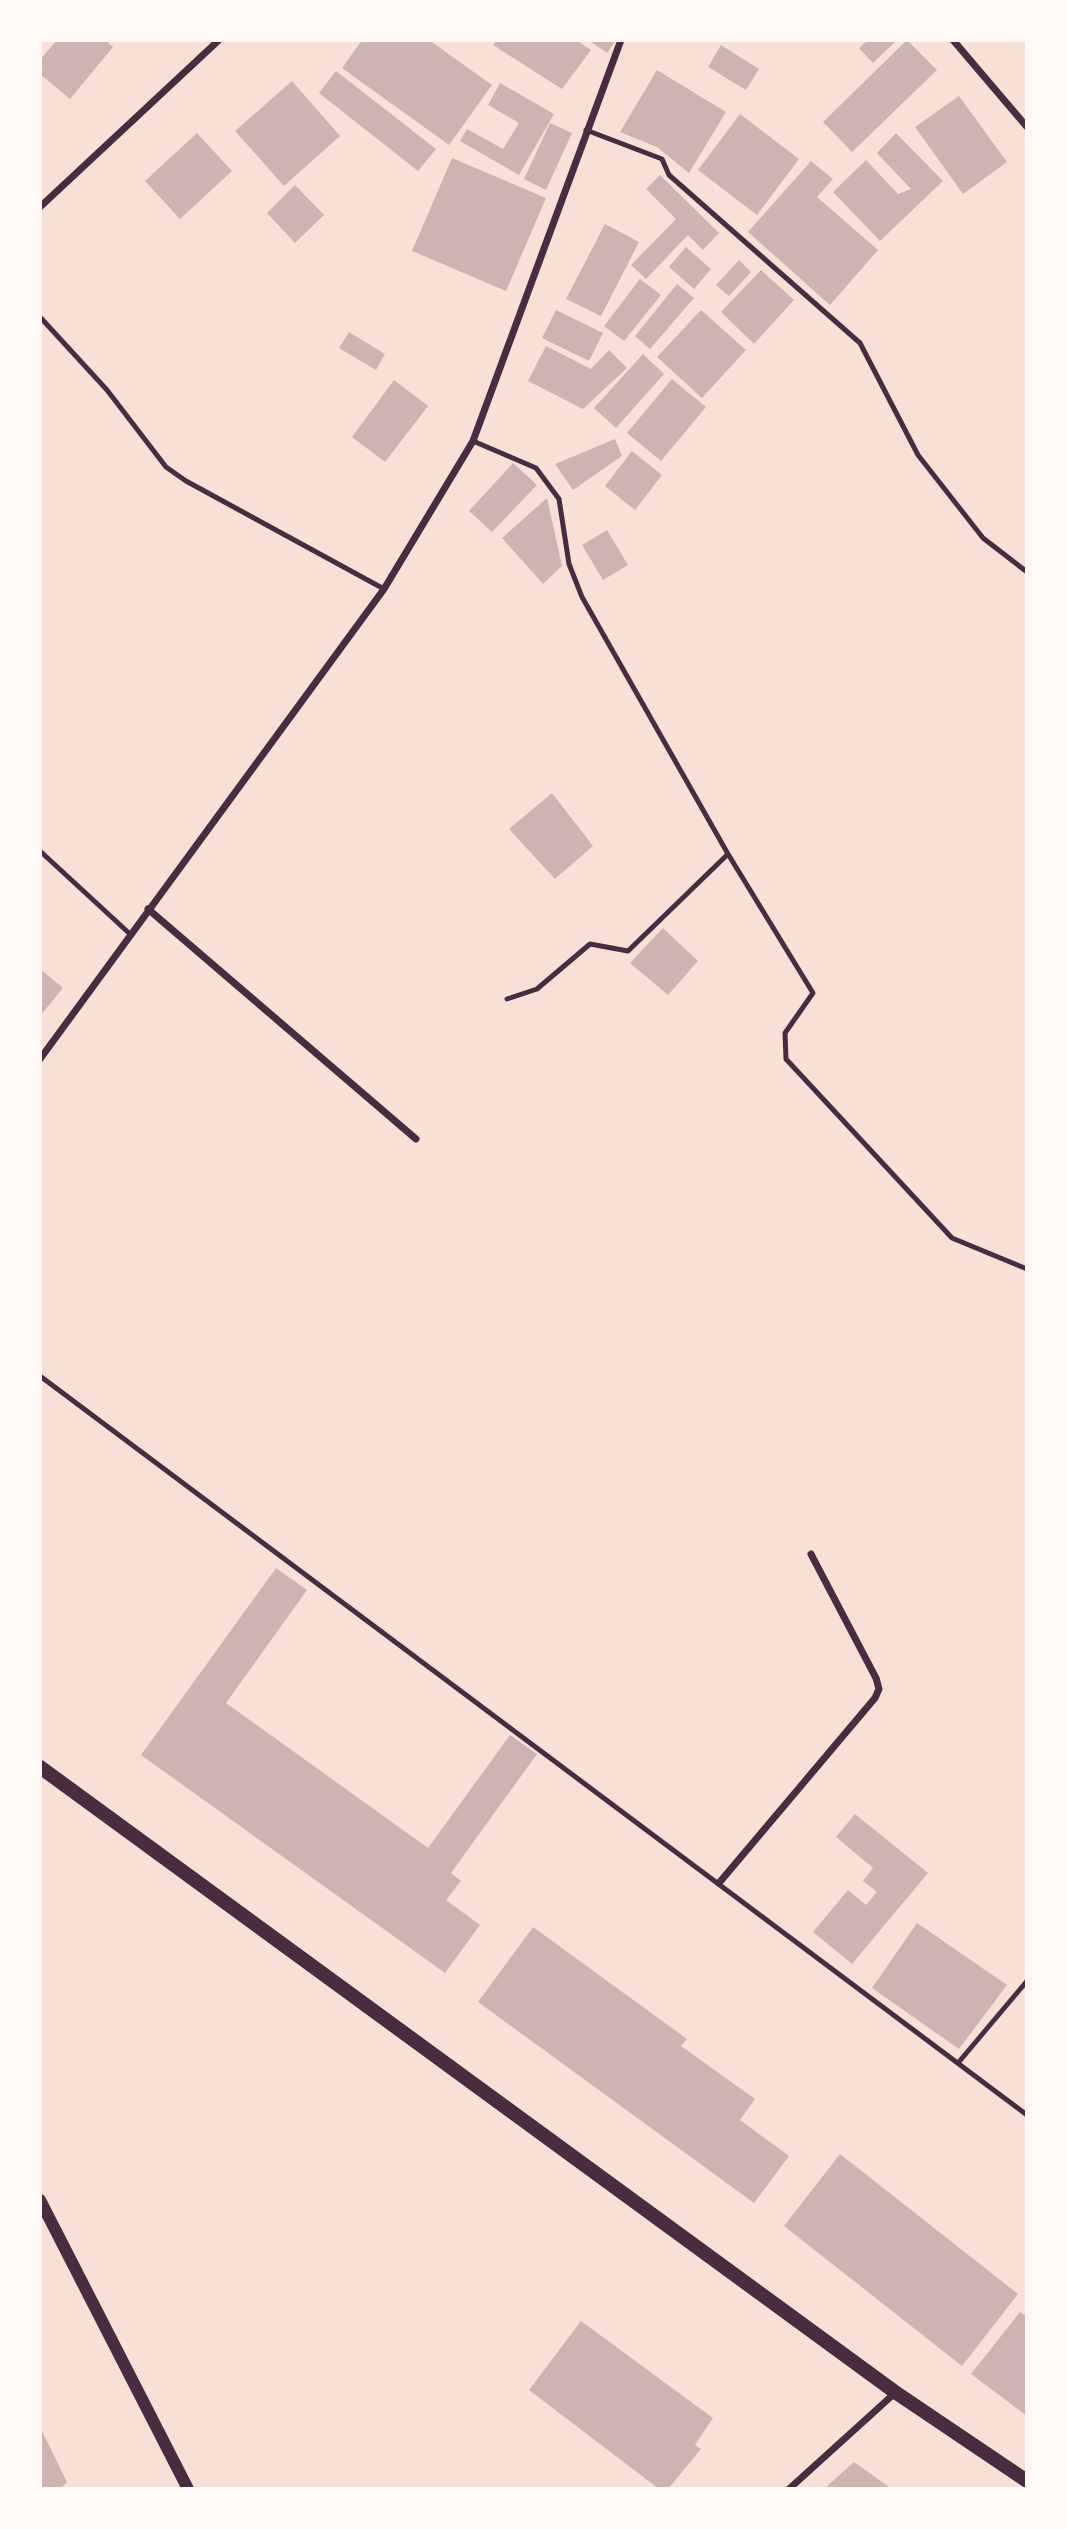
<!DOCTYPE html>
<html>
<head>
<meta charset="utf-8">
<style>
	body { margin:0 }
	#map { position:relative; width:1067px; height:2529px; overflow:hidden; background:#f7e1d7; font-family:Raleway,sans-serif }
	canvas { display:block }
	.frame { position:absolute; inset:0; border:42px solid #fffaf5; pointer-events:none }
</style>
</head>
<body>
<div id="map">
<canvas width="1067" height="2529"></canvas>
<div class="frame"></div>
</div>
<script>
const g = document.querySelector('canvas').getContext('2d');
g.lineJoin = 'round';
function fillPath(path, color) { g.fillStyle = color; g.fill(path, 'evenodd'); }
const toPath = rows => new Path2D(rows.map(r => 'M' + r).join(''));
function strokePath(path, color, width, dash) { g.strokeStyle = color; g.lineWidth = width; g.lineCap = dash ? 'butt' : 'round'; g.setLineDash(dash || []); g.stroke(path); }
fillPath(toPath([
	[57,40,105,40,113,47,70,99,40,74,40,60],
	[362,40,429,40,492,85,449,145,342,68],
	[497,40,576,40,591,50,562,89,493,45],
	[588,40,616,40,607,53],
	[868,40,897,40,873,63,859,48],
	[907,40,937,70,852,152,823,122],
	[721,45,759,69,746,90,708,67],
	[657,70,726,112,689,173,657,147,620,132],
	[336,71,436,149,418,171,319,93],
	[292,81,340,136,284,186,235,131],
	[500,83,554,114,519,175,460,141,467,129,503,149,519,123,488,105],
	[959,96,1007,162,963,194,915,127],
	[740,114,799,159,757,215,698,170],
	[550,123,572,133,546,190,524,179],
	[197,133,232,171,180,219,145,181],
	[896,133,943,181,880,241,833,192,866,160,898,194,911,189,877,153],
	[452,158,546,198,506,291,412,251],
	[811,161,833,179,817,197,878,250,830,305,748,232],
	[660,175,719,233,703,250,688,235,646,279,631,265,676,219,646,189],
	[295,185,324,215,295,243,267,213],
	[605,224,639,242,601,316,566,299],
	[686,247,711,269,694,289,669,267],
	[739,260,751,272,729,296,716,285],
	[761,270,794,300,754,344,721,312],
	[640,279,661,295,624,341,604,326],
	[677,284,694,298,650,349,635,336],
	[556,310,603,333,589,361,542,338],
	[701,310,746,350,702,398,657,357],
	[349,332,385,354,376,370,339,348],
	[546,346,591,369,609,350,627,368,583,409,528,381],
	[643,354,664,374,616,428,594,408],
	[672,379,706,407,661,461,627,433],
	[394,380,428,406,385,462,352,437],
	[615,439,622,456,573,490,555,464],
	[632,451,662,475,635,510,605,486],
	[513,463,537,485,492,532,469,511],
	[547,498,562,566,543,584,502,538],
	[607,530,628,565,603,580,582,545],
	[552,793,593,846,555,879,509,829],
	[663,928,698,961,668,995,630,963],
	[40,969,63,988,40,1016],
	[276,1568,307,1590,226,1703,428,1848,510,1735,537,1754,451,1873,461,1881,446,1900,480,1925,445,1973,141,1755],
	[855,1814,928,1873,852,1964,813,1932,848,1890,866,1905,877,1892,863,1881,873,1868,836,1837],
	[917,1923,1007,1985,959,2049,872,1988],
	[533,1927,687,2039,681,2046,755,2099,740,2120,789,2156,754,2203,478,2002],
	[840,2154,1018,2294,962,2366,784,2226],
	[1020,2312,1027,2317,1027,2416,971,2374],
	[581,2321,713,2418,695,2445,701,2449,668,2489,659,2489,529,2390],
	[40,2427,67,2482,60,2489,40,2489],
	[854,2462,892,2489,824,2489]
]), '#ccb4b1');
strokePath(toPath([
	[586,130,662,159,669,175,860,343,918,455,983,538,1027,572],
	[40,317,107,390,166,467,186,481,384,589],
	[473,441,536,468,559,499,569,564,582,597,728,854,813,993,785,1033,786,1059,952,1238,1027,1269],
	[40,851,130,934],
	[507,999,537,989,590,944,628,951,728,854],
	[40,1376,1027,2115],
	[958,2063,1027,1981]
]), '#4a2c40', 5);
strokePath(toPath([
	[953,40,1027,127],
	[40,207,219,40],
	[148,909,416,1139],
	[40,1059,384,589,473,441,621,40],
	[719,1883,875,1698,879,1689,876,1678,811,1554],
	[789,2489,895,2393]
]), '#4a2c40', 7);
strokePath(toPath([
	[40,2200,188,2489]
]), '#4a2c40', 12);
strokePath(toPath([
	[40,1767,895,2392,1027,2481]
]), '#4a2c40', 14);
</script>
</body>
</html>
